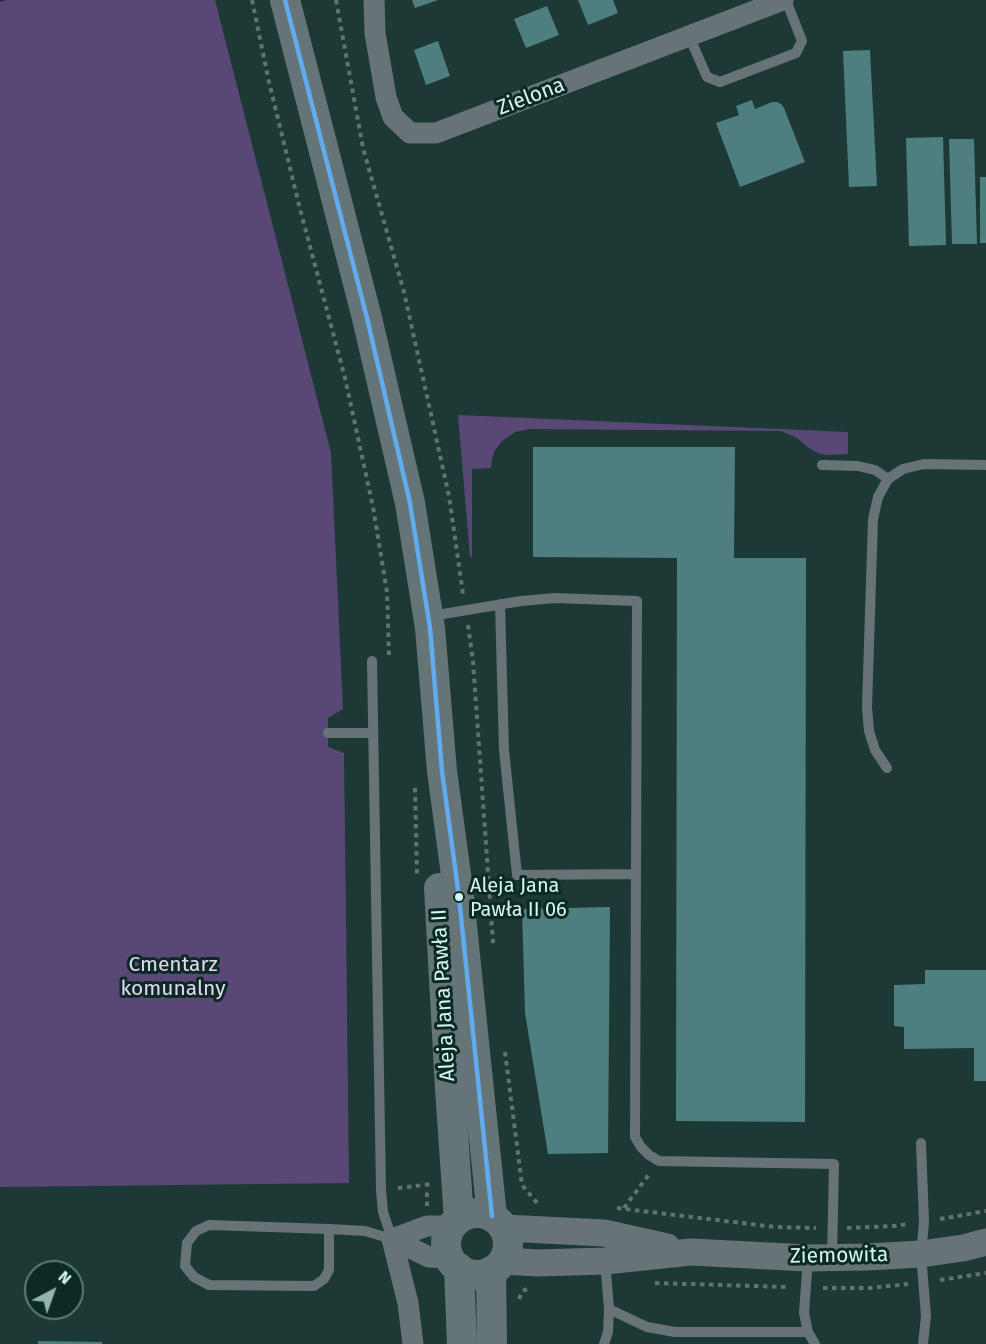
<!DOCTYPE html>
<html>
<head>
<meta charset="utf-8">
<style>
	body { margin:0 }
	#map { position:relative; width:986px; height:1344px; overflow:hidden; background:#1d3936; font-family:"Fira Sans",sans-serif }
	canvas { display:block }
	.north { position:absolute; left:24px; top:1260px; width:60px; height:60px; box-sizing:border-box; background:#0d2925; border:2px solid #5d7b76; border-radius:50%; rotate:41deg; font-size:16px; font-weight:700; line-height:24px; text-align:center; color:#d5f5ef }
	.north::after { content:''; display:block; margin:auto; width:21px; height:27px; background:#95b3ae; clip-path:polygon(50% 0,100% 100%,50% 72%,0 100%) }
</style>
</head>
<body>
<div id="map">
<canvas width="986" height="1344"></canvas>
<div class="north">N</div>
</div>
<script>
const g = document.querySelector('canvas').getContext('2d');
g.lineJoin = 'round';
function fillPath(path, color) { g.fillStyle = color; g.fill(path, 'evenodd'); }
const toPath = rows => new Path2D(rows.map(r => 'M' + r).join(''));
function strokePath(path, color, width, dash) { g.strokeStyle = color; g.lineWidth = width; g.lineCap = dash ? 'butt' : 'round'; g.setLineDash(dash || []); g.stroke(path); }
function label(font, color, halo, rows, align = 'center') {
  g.font = font + ' "Fira Sans",sans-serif'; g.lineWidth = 6; g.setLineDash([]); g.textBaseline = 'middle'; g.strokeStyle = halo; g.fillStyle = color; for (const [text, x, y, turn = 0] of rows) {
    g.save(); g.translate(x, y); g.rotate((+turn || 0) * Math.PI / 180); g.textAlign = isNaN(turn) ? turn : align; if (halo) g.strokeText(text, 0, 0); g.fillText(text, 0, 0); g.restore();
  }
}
fillPath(toPath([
	[7,0,215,0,331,453,343,709,328,718,328,747,344,753,349,1183,0,1187,0,2],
	[458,415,848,432,848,454,825,455,818,453,809,448,797,438,781,431,530,429,515,432,502,441,495,450,492,458,491,468,472,469,472,557,470,557]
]), '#594875');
fillPath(toPath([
	[412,0,438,0,415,8],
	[578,0,613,0,618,13,588,25],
	[547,6,559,35,526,48,514,19],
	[438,41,450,76,426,85,414,50],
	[870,50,877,186,849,187,843,51],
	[752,100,755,109,772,102,777,102,781,104,784,108,805,162,740,187,716,123,739,115,736,106],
	[943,137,946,245,909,246,906,138],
	[949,139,974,139,977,244,952,244],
	[980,177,986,177,986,243,980,243],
	[533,447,735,447,734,558,806,558,805,1122,676,1121,677,558,533,557],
	[610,907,608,1153,548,1154,525,1013,522,909],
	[925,970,986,970,986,1081,974,1081,974,1048,904,1049,904,1027,894,1026,894,985,925,984],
	[38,1341,102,1342,102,1344,38,1344]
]), '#4e7e80');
strokePath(toPath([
	[252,0,269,82,300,209,345,378,373,507,387,592,389,656],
	[336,0,363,148,404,292,449,496,463,594],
	[468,625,473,661,493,943],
	[415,788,417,874],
	[505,1052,522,1185,538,1204,538,1206],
	[398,1188,432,1184],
	[427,1206,427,1194,429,1190],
	[617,1208,775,1227,816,1228],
	[624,1208,650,1173],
	[940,1219,986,1211],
	[847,1228,894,1226,908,1224],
	[940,1280,986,1273],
	[655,1283,788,1287],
	[823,1288,870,1288,908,1284],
	[519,1299,522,1292,529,1287]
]), '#637172', 4, [4.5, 4.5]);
strokePath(toPath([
	[689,36,707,77,720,82,796,53,802,41,786,0],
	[822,465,858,466,875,470,888,479],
	[500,604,504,750,517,875,636,874],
	[431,616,521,601,555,598,637,601,635,1137,641,1147,649,1155,659,1161,834,1164,832,1258],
	[372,661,381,1190,383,1212,392,1239],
	[328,733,373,733],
	[887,768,875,750,869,731,867,707,873,519,878,497,888,479,903,469,924,464,986,465],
	[921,1143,924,1222,921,1254,926,1316,923,1344],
	[329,1229,329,1270,324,1279,314,1286,209,1285,194,1277,185,1266,187,1243,196,1231,209,1225,329,1229,365,1231,392,1239],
	[808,1258,804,1313,808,1332,815,1344],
	[609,1309,647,1327,675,1332,808,1332],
	[604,1344,608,1332,609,1309,605,1261]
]), '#677376', 10);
strokePath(toPath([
	[374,0,375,33,386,97,393,117,410,133,436,133,783,0],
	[392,1239,408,1303,413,1344],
	[392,1239,429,1257,450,1258],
	[392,1239,427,1226,452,1226]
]), '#677376', 21);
strokePath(toPath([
	[504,1228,604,1233,667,1247],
	[503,1261,538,1263,605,1261,691,1252,808,1258,867,1257,921,1254,963,1248,986,1242]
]), '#677376', 27);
strokePath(toPath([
	[285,0,367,318,410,503,430,628,442,771,459,897,492,1216],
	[439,888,450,1089,459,1219],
	'446 1244a31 31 0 1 1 62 0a31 31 0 1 1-62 0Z',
	[459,1268,462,1344],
	[491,1271,492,1344]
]), '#647477', 30);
strokePath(toPath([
	[285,0,367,318,410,503,430,628,442,771,459,897,492,1216]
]), '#60acee', 4.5);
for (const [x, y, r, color] of [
	[459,897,5,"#d5f5ef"]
]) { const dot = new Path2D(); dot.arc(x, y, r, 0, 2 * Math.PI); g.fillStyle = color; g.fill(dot); strokePath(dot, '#0d2925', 2); }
label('20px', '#d5f5ef', '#0d2925', [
	["Aleja Jana",470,886],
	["Pawła II 06",470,910]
], 'left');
label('21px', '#d5f5ef', '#0d2925', [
	["Zielona",531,97,-21],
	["Aleja Jana Pawła II",444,995,-93],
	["Ziemowita",839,1256,-1]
]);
label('21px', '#e2d9f1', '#0d2925', [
	["Cmentarz",173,965],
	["komunalny",173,989]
]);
</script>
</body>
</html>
